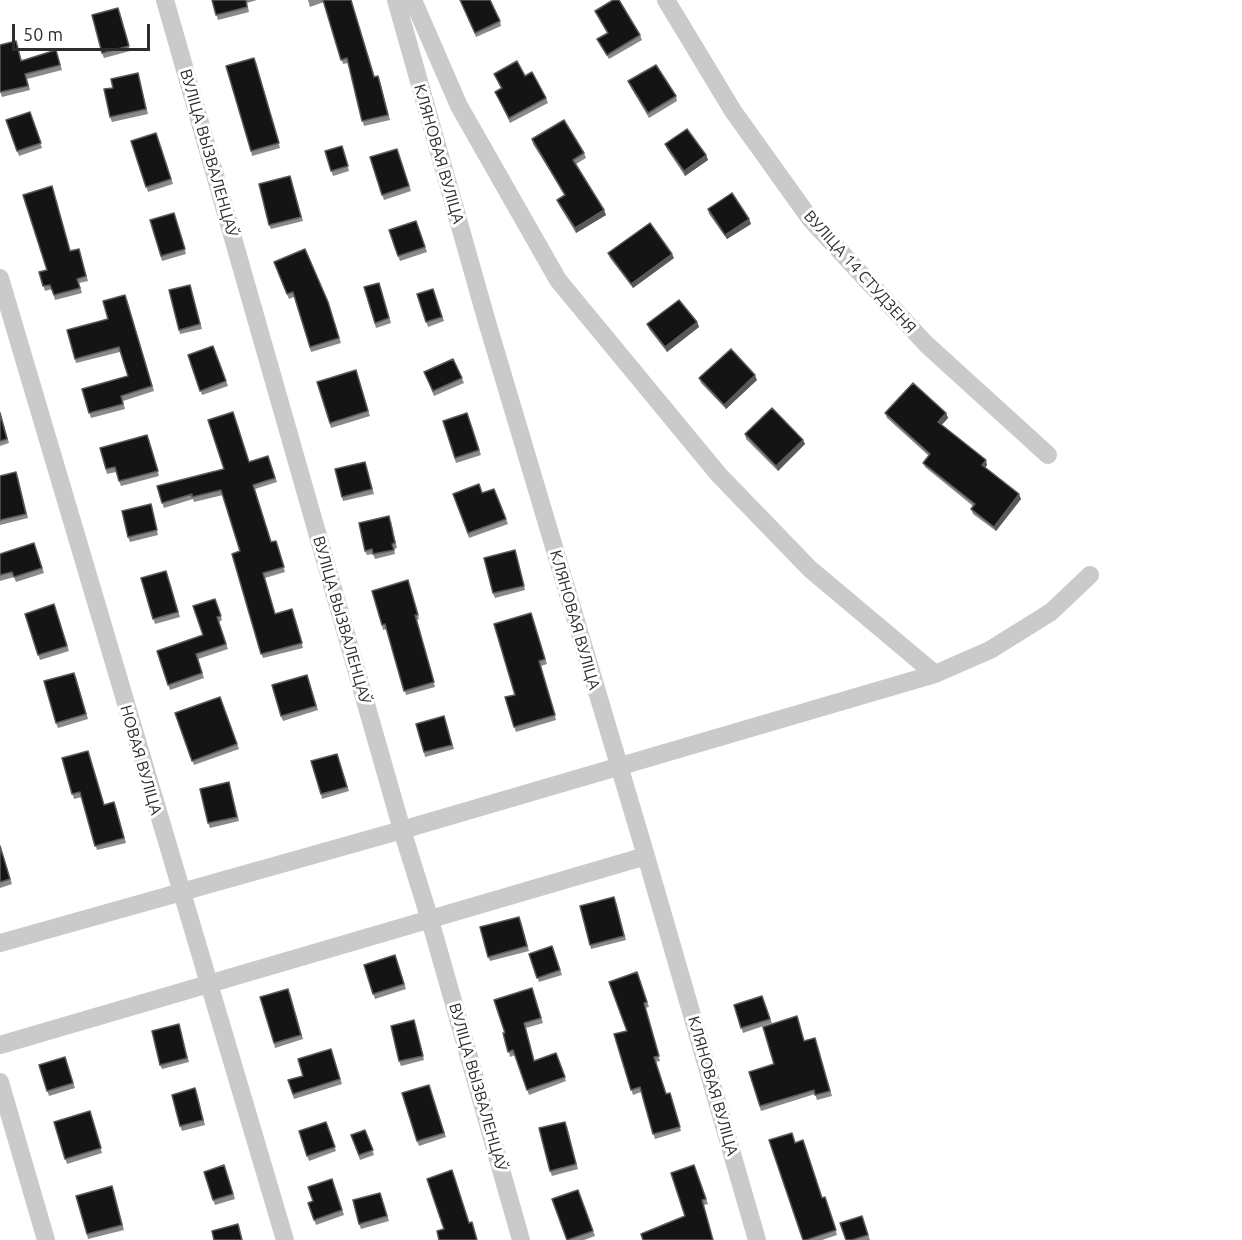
<!DOCTYPE html>
<html>
<head>
<meta charset="utf-8">
<style>
	body { margin:0 }
	#map { position:relative; width:1242px; height:1240px; overflow:hidden; background:#fff; font-family:Ubuntu,sans-serif }
	canvas { display:block }
	.scale { position:absolute; left:12px; top:24px; width:138px; height:27px; box-sizing:border-box; border:3px solid #2d2d2d; border-top:0; padding-left:8px; font-size:18px; line-height:21px; white-space:nowrap; color:#2d2d2d; -webkit-text-stroke:4px #fff; paint-order:stroke }
</style>
</head>
<body>
<div id="map">
<canvas width="1242" height="1240"></canvas>
<div class="scale">50 m</div>
</div>
<script>
const g = document.querySelector('canvas').getContext('2d');
g.lineJoin = 'round';
const toPath = rows => new Path2D(rows.map(r => 'M' + r).join(''));
function strokePath(path, color, width, dash) { g.strokeStyle = color; g.lineWidth = width; g.lineCap = dash ? 'butt' : 'round'; g.setLineDash(dash || []); g.stroke(path); }
function fillPath(path, color) { g.fillStyle = color; g.fill(path, 'evenodd'); }
function label(font, color, halo, rows, align = 'center') {
  g.font = font + ' Ubuntu,sans-serif'; g.lineWidth = 6; g.setLineDash([]); g.textBaseline = 'middle'; g.strokeStyle = halo; g.fillStyle = color; for (const [text, x, y, turn = 0] of rows) {
    g.save(); g.translate(x, y); g.rotate((+turn || 0) * Math.PI / 180); g.textAlign = isNaN(turn) ? turn : align; if (halo) g.strokeText(text, 0, 0); g.fillText(text, 0, 0); g.restore();
  }
}
strokePath(toPath([
	[165,0,402,830,430,920,521,1240],
	[396,0,487,322,646,856,757,1240],
	[413,0,459,106,558,280,719,475,810,569,935,674],
	[666,0,733,111,811,220,926,344,1048,455],
	[0,278,285,1240],
	[0,943,402,830,935,674,990,650,1051,612,1090,575],
	[0,1045,646,856],
	[0,1082,46,1240]
]), '#cacaca', 18);
fillPath(toPath([
	[212,0,257,0,247,3,249,12,218,20],
	[308,0,351,0,375,77,378,76,380,81,390,120,364,126,348,63,343,64,324,2,310,7],
	[460,0,500,21,501,26,476,37],
	[595,11,640,35,642,40,609,59,597,39,607,33],
	[120,13,130,51,104,58,102,53],
	[16,41,22,61,56,50,62,70,27,79,30,90,2,97,0,91],
	[256,62,280,148,252,156,251,151],
	[138,73,148,114,112,122,110,117,113,88],
	[494,74,546,98,548,103,510,123,495,92,501,89],
	[628,81,676,96,677,101,649,118,630,86],
	[30,112,42,148,19,156,6,120],
	[156,133,173,184,148,192,131,141],
	[532,139,584,153,586,158,576,164,606,215,576,233,559,205,557,200,565,195,533,144],
	[665,144,706,155,708,160,685,176,667,149],
	[342,146,349,171,333,176,325,151],
	[397,149,411,191,384,200,370,157],
	[290,176,303,221,271,229,269,225],
	[708,209,749,219,751,224,727,239,709,214],
	[174,213,186,254,162,261,150,220],
	[416,221,427,252,400,261,389,230],
	[79,249,88,281,79,283,82,293,55,300,52,289,45,291,39,272,47,270,70,251],
	[608,253,674,258,633,288,610,258],
	[274,262,328,302,341,343,311,352,294,297,289,299],
	[379,283,391,323,376,328,364,287],
	[190,285,202,329,180,334,179,330],
	[433,289,444,321,428,327,417,294],
	[127,300,154,391,123,401,125,409,91,418,82,389,128,376,120,352,76,363,75,359,108,319],
	[697,322,699,327,667,352,649,329,647,324],
	[213,346,228,386,202,395,188,355],
	[453,359,464,383,434,396,424,372],
	[356,370,370,416,331,428,317,382],
	[699,378,757,380,726,409,701,383],
	[0,411,9,443,0,446],
	[467,413,481,455,456,463,443,421],
	[885,413,946,413,948,418,941,425,987,465,985,468,1021,499,996,531,973,514,971,509,973,506,925,467,923,463,929,456,887,418],
	[745,434,803,440,805,444,778,471,746,439],
	[149,439,159,476,121,486,116,472,107,474,100,448],
	[268,456,277,482,255,489,271,542,276,541,285,572,265,578,275,614,292,609,303,648,263,658,232,554,240,551,223,495,194,502,193,499,164,508,157,486,224,469],
	[365,462,374,494,343,501,342,497],
	[0,476,18,477,28,518,0,525],
	[494,489,508,524,469,538,453,494,482,493],
	[152,509,158,535,130,542,128,537],
	[391,521,397,548,394,549,395,554,375,559,373,554,367,555,365,551],
	[34,543,44,573,16,582,14,577,0,581,0,554],
	[515,550,525,590,495,598,493,593],
	[166,571,180,617,155,624,141,578],
	[408,580,419,619,417,620,435,687,406,695,387,629,383,630,382,625],
	[215,599,222,620,219,622,228,649,198,659,204,678,170,690,157,651,203,635],
	[54,604,69,651,40,660,25,614],
	[531,613,547,664,541,666,556,720,516,732,505,697,515,695],
	[307,675,318,710,283,721,281,716],
	[76,677,88,719,58,728,56,723],
	[220,697,239,749,194,765,175,713],
	[444,716,454,749,425,757,424,752],
	[337,754,349,791,322,799,321,794],
	[62,758,104,805,116,807,126,843,97,850,82,797,74,799],
	[229,782,239,821,210,828,208,823],
	[0,845,12,884,0,888],
	[616,902,626,940,591,949,590,945],
	[521,921,529,951,490,961,488,957],
	[552,946,562,975,539,982,529,954],
	[395,955,406,989,375,999,364,965],
	[637,972,649,1007,645,1008,660,1061,656,1062,666,1094,670,1093,681,1131,655,1139,641,1092,633,1095,614,1034,627,1031],
	[532,988,543,1023,526,1028,534,1061,556,1053,566,1081,529,1095,515,1055,510,1057,505,1033],
	[290,993,303,1039,275,1048,274,1043],
	[762,996,772,1023,743,1033,734,1005],
	[414,1020,424,1060,401,1066,399,1061],
	[179,1024,189,1062,162,1069,160,1065],
	[815,1038,832,1096,817,1100,815,1094,761,1111,749,1072,774,1064,805,1041],
	[331,1049,342,1084,294,1099,288,1080,303,1076],
	[65,1057,75,1088,49,1096,39,1065],
	[429,1085,446,1137,419,1146,417,1141],
	[197,1093,205,1125,182,1131,180,1126],
	[90,1111,102,1153,67,1164,54,1122],
	[326,1122,336,1151,309,1161,299,1131],
	[567,1126,578,1169,552,1176,550,1171],
	[365,1130,374,1155,360,1160,351,1135],
	[795,1142,822,1198,825,1197,837,1235,822,1240,803,1240],
	[224,1165,235,1199,215,1205,204,1172],
	[694,1165,708,1204,704,1205,685,1216],
	[332,1179,344,1215,316,1225,308,1203,313,1201],
	[578,1190,595,1236,584,1240,567,1240],
	[114,1191,124,1230,88,1239,87,1234],
	[382,1198,389,1221,361,1229,359,1224],
	[862,1216,870,1240,846,1240]
]), '#8a8a8a');
fillPath(toPath([
	[706,155,708,160,685,176,684,171],
	[604,210,606,215,576,233,575,228],
	[749,219,751,224,727,239,725,235],
	[672,254,674,258,633,288,631,284],
	[697,322,699,327,667,352,665,347],
	[755,375,757,380,726,409,724,405],
	[946,413,948,418,940,427,938,422],
	[803,440,805,444,778,471,776,466],
	[986,460,987,465,983,470,982,465],
	[1019,494,1021,499,996,531,994,527]
]), '#5a5a5a');
const building = toPath([
	[212,0,246,0,247,7,216,15,212,0],
	[323,0,351,0,374,77,378,76,388,115,362,121,347,58,341,60,323,0],
	[460,0,490,0,500,21,475,33,460,0],
	[613,0,619,0,640,35,607,55,597,39,608,33,595,11,613,0],
	[118,8,129,46,102,53,92,15,118,8],
	[16,41,21,61,56,50,60,65,25,74,28,86,0,92,0,45,16,41],
	[254,58,279,143,251,151,226,66,254,58],
	[517,61,525,76,532,72,546,98,509,118,495,92,502,88,494,74,517,61],
	[656,65,676,96,648,113,628,81,656,65],
	[138,73,146,109,110,117,104,89,113,88,111,79,138,73],
	[30,112,41,143,17,151,6,120,30,112],
	[564,120,584,153,573,160,604,210,575,228,557,200,565,195,532,139,564,120],
	[687,129,706,155,684,171,665,144,687,129],
	[156,133,171,179,146,187,131,141,156,133],
	[342,146,348,166,331,171,325,151,342,146],
	[397,149,409,186,382,195,370,157,397,149],
	[290,176,301,217,269,225,259,184,290,176],
	[52,186,70,251,79,249,86,276,77,279,80,288,54,295,50,285,43,286,39,272,47,270,23,195,52,186],
	[732,193,749,219,725,235,708,209,732,193],
	[174,213,185,249,161,256,150,220,174,213],
	[416,221,425,247,398,256,389,230,416,221],
	[650,223,672,254,631,284,608,253,650,223],
	[305,249,328,302,339,338,310,347,293,292,287,294,274,262,305,249],
	[379,283,389,318,375,323,364,287,379,283],
	[190,285,200,324,179,330,169,290,190,285],
	[433,289,442,317,426,322,417,294,433,289],
	[125,295,152,386,121,396,123,404,89,413,82,389,128,376,119,347,75,359,67,330,108,319,103,301,125,295],
	[679,300,697,322,665,347,647,324,679,300],
	[213,346,226,381,200,391,188,355,213,346],
	[731,349,755,375,724,405,699,378,731,349],
	[453,359,462,378,433,391,424,372,453,359],
	[356,370,368,411,330,423,317,382,356,370],
	[913,383,946,413,938,422,986,460,982,465,1019,494,994,527,971,509,975,504,923,463,930,454,885,413,913,383],
	[772,408,803,440,776,466,745,434,772,408],
	[233,412,249,462,268,456,275,478,253,485,271,542,276,541,284,567,263,573,275,614,292,609,302,643,261,654,232,554,240,551,221,490,192,497,192,494,162,503,157,486,224,469,208,420,233,412],
	[0,413,7,439,0,441,0,413],
	[467,413,479,450,455,458,443,421,467,413],
	[147,435,158,471,119,481,115,467,106,469,100,448,147,435],
	[365,462,372,489,342,497,335,469,365,462],
	[16,472,26,514,0,520,0,476,16,472],
	[479,484,482,493,494,489,506,519,468,533,453,494,479,484],
	[151,504,157,530,128,537,122,511,151,504],
	[389,516,395,543,392,544,394,550,373,554,372,549,365,551,359,523,389,516],
	[34,543,42,568,14,577,12,572,0,575,0,554,34,543],
	[515,550,524,586,493,593,484,558,515,550],
	[166,571,178,612,153,619,141,578,166,571],
	[408,580,418,615,415,615,434,682,404,691,385,624,382,625,372,591,408,580],
	[215,599,221,616,217,617,226,644,196,654,202,673,168,685,157,651,203,635,193,606,215,599],
	[54,604,67,646,38,655,25,614,54,604],
	[531,613,545,659,539,661,555,715,514,727,505,697,515,695,494,624,531,613],
	[74,673,86,714,56,723,44,681,74,673],
	[307,675,316,706,281,716,272,685,307,675],
	[220,697,237,744,192,761,175,713,220,697],
	[444,716,452,745,424,752,416,724,444,716],
	[88,751,104,805,114,802,124,838,95,846,80,792,72,794,62,758,88,751],
	[337,754,347,787,321,794,311,761,337,754],
	[229,782,237,817,208,823,200,789,229,782],
	[0,846,10,879,0,882,0,846],
	[614,897,624,936,590,945,580,906,614,897],
	[519,917,527,946,488,957,480,927,519,917],
	[552,946,560,970,537,978,529,954,552,946],
	[395,955,404,984,373,994,364,965,395,955],
	[637,972,647,1002,644,1003,659,1056,654,1057,666,1094,670,1093,680,1127,653,1134,640,1087,631,1090,614,1034,627,1031,609,982,637,972],
	[532,988,541,1018,524,1023,534,1061,556,1053,565,1077,527,1090,513,1050,508,1052,503,1033,505,1033,494,1000,532,988],
	[288,989,301,1035,274,1043,260,997,288,989],
	[762,996,770,1019,741,1028,734,1005,762,996],
	[797,1016,804,1041,815,1038,830,1091,815,1095,814,1090,760,1106,749,1072,774,1064,763,1027,797,1016],
	[414,1020,423,1056,399,1061,391,1026,414,1020],
	[179,1024,187,1058,160,1065,152,1031,179,1024],
	[331,1049,340,1079,293,1094,288,1080,303,1076,298,1059,331,1049],
	[65,1057,73,1083,47,1091,39,1065,65,1057],
	[429,1085,444,1133,417,1141,402,1093,429,1085],
	[195,1088,203,1120,180,1126,172,1095,195,1088],
	[90,1111,101,1148,65,1159,54,1122,90,1111],
	[326,1122,335,1147,307,1156,299,1131,326,1122],
	[565,1122,576,1164,550,1171,539,1128,565,1122],
	[365,1130,373,1150,359,1155,351,1135,365,1130],
	[792,1133,795,1143,803,1140,822,1198,825,1197,836,1230,806,1240,803,1240,769,1140,792,1133],
	[224,1165,233,1194,213,1200,204,1172,224,1165],
	[694,1165,706,1199,702,1200,713,1240,643,1240,641,1234,685,1216,671,1173,694,1165],
	[452,1170,469,1223,472,1222,477,1240,439,1240,437,1231,444,1229,427,1179,452,1170],
	[332,1179,342,1210,314,1220,308,1203,313,1201,308,1187,332,1179],
	[112,1186,122,1225,87,1234,76,1196,112,1186],
	[578,1190,593,1231,567,1240,552,1199,578,1190],
	[380,1193,387,1216,359,1224,353,1200,380,1193],
	[862,1216,868,1235,852,1240,846,1240,840,1223,862,1216],
	[238,1224,242,1240,214,1240,212,1231,238,1224]
]);
fillPath(building, '#141414');
strokePath(building, '#5a5a5a', 1.5);
label('16px', '#2d2d2d', '#fff', [
	["ВУЛІЦА ВЫЗВАЛЕНЦАЎ",209,153,74],
	["КЛЯНОВАЯ ВУЛІЦА",439,154,74],
	["ВУЛІЦА 14 СТУДЗЕНЯ",860,272,48],
	["ВУЛІЦА ВЫЗВАЛЕНЦАЎ",342,620,74],
	["КЛЯНОВАЯ ВУЛІЦА",575,620,74],
	["НОВАЯ ВУЛІЦА",141,760,74],
	["КЛЯНОВАЯ ВУЛІЦА",713,1086,74],
	["ВУЛІЦА ВЫЗВАЛЕНЦАЎ",478,1087,74]
]);
</script>
</body>
</html>
